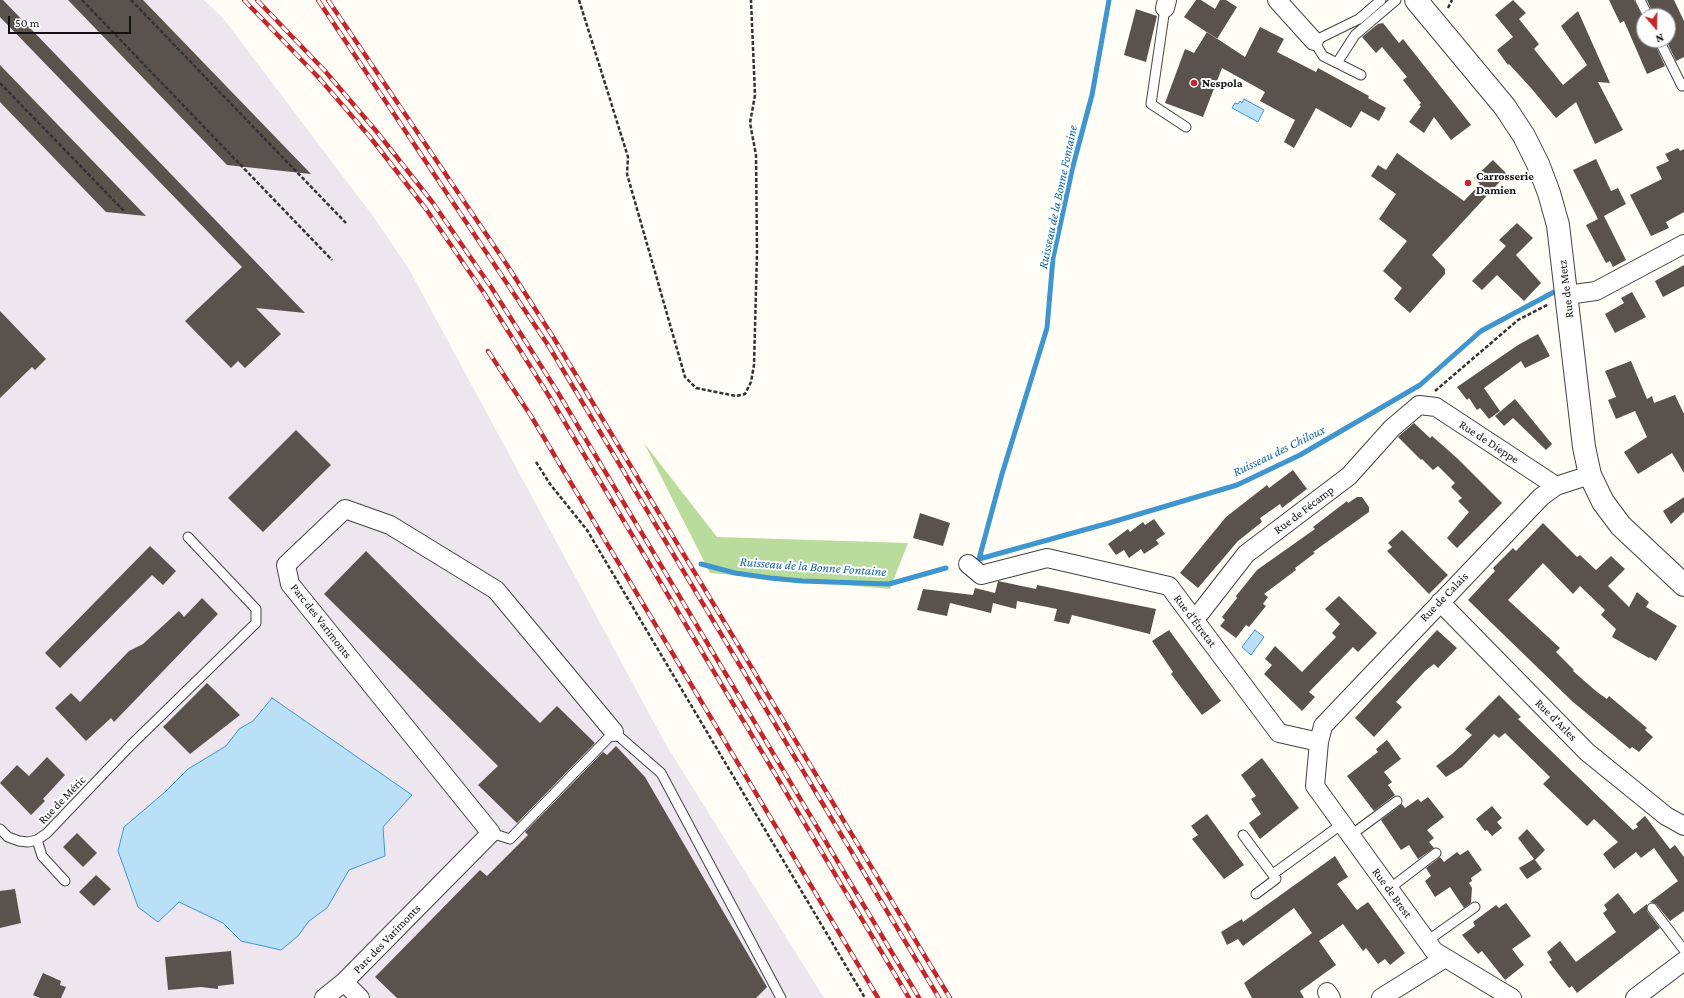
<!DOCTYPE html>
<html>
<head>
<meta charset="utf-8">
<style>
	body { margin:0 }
	#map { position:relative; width:1684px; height:998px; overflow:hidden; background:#fffdf5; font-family:"Crimson Pro",serif }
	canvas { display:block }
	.north { position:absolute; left:1636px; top:8px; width:40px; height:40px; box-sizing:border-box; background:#fff; border:1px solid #a0a0a0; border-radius:50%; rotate:160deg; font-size:11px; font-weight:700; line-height:16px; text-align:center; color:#111 }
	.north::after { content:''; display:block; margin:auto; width:14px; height:18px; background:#c4262e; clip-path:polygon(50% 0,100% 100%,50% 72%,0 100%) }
	.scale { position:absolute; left:8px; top:16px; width:123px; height:18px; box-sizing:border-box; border:2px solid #111; border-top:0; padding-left:5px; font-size:12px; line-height:14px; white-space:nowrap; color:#111; -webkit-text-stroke:3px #fff; paint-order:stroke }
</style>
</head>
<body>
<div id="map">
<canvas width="1684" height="998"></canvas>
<div class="north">N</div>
<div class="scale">50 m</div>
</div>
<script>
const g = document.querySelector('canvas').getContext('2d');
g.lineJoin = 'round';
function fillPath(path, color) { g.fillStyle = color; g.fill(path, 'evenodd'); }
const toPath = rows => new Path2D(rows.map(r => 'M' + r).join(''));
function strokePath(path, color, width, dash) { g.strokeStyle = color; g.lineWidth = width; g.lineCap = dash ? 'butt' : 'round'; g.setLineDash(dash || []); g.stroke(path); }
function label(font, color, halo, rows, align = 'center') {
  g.font = font + ' "Crimson Pro",serif'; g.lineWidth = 4; g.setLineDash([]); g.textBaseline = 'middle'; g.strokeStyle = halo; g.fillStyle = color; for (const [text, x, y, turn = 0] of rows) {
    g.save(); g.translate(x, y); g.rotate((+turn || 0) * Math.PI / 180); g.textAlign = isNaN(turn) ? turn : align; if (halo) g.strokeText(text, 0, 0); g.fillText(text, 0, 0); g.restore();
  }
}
fillPath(toPath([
	[0,0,204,0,223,18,373,216,409,269,665,743,824,998,0,998]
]), '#eee6ef');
fillPath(toPath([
	[644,443,717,537,908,543,890,589,710,573]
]), '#b9dc9c');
const water = toPath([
	[1244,99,1264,110,1258,122,1232,108,1235,103,1238,104,1240,101,1242,103,1244,99],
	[1255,630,1264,637,1251,655,1242,647,1255,630],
	[272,698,412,795,383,827,385,856,349,870,327,908,309,921,298,936,281,950,241,941,223,923,179,902,158,922,138,907,118,851,124,827,165,792,188,769,226,746,239,729,253,721,272,698]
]);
fillPath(water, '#b9e0f7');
strokePath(water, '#3f96cf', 1);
strokePath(toPath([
	[979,559,1109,523,1237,485,1300,455,1420,385,1481,331,1554,292],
	[979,559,1002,474,1047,328,1053,258,1073,166,1092,95,1109,0],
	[701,564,735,573,770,578,802,581,889,584,946,568]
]), '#3f96cf', 5);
fillPath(toPath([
	[0,0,3,0,305,313,256,308,281,334,245,368,238,361,231,368,185,321,242,267,0,17],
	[68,0,143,0,311,174,227,165],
	[1196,0,1201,0,1215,9,1220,0,1226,0,1237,7,1217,39,1184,17],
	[1513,0,1526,13,1519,19,1539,44,1534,49,1563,85,1587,65,1561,26,1578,11,1610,83,1598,82,1623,130,1595,144,1576,102,1556,118,1531,88,1509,64,1508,65,1497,50,1513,37,1495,15],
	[1609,0,1634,0,1644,20,1644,40,1653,40,1665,66,1647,74,1624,21,1620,23],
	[1647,0,1674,0,1684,21,1684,57,1676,61,1666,40,1668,40,1668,16,1654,16],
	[1136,9,1157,16,1146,62,1124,55],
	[1383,23,1399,43,1403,39,1471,125,1451,140,1434,117,1424,133,1409,122,1421,106,1419,105,1421,103,1403,80,1407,77,1382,47,1376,53,1362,37,1378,24],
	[1260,27,1284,39,1277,52,1316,72,1318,68,1369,96,1368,98,1386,108,1379,121,1361,111,1351,128,1316,108,1294,148,1284,142,1295,120,1260,101,1265,92,1222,68,1203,117,1165,103,1185,49,1194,53,1207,32,1245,57],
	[0,65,146,216,106,212,0,102],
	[1678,148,1680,151,1684,149,1684,212,1666,222,1669,228,1651,236,1630,195,1662,179,1656,167,1669,161,1665,154],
	[1397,153,1464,201,1480,184,1474,178,1493,160,1507,174,1432,255,1445,269,1445,274,1410,313,1394,299,1402,288,1383,271,1407,241,1379,219,1396,194,1371,176,1378,165,1386,170],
	[1596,159,1611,191,1618,188,1626,204,1604,216,1626,260,1613,267,1610,261,1606,263,1586,225,1598,219,1573,170],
	[1517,223,1533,238,1516,255,1541,283,1524,301,1497,275,1482,290,1472,281,1506,246,1499,240],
	[1684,265,1684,286,1663,297,1655,281],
	[1632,292,1646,317,1615,333,1605,314,1624,303,1621,298],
	[0,311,46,359,35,370,32,367,0,398],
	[1538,334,1550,356,1525,368,1521,361,1484,388,1500,411,1489,419,1480,408,1477,410,1469,398,1467,400,1457,387,1518,345],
	[1631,361,1647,399,1652,396,1654,403,1675,395,1684,414,1684,473,1672,453,1638,474,1624,452,1647,437,1635,411,1616,419,1608,400,1616,397,1605,371],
	[1515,399,1552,444,1546,450,1513,418,1504,426,1495,416],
	[1414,423,1430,438,1432,436,1458,459,1502,503,1457,548,1447,538,1469,512,1458,501,1462,498,1451,487,1455,483,1438,466,1433,470,1422,459,1421,460,1398,437],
	[296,430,331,465,263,532,228,498],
	[1293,470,1307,489,1282,508,1280,504,1260,518,1262,522,1238,541,1198,588,1180,573,1226,517,1267,485,1269,488],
	[1357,497,1362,497,1369,507,1369,512,1313,552,1315,553,1295,568,1296,570,1264,594,1268,597,1263,604,1266,606,1249,627,1246,625,1236,638,1220,626,1225,620,1222,617,1237,598,1236,596,1257,570,1315,529,1313,527,1347,501,1348,503],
	[1684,497,1684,512,1671,524,1663,511],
	[920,513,950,523,943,546,913,538],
	[1154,519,1165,534,1156,540,1159,544,1144,554,1141,549,1129,558,1124,550,1116,555,1108,544,1128,529,1130,532,1143,522,1145,525],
	[1543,523,1577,557,1580,555,1596,570,1611,556,1625,569,1608,586,1629,607,1637,592,1649,602,1646,607,1677,626,1656,661,1650,657,1649,658,1612,637,1616,629,1601,615,1605,610,1580,586,1573,594,1543,563,1508,600,1560,648,1556,652,1574,670,1573,671,1597,692,1607,699,1609,696,1647,728,1645,730,1653,737,1639,752,1632,747,1630,749,1573,702,1468,600,1495,571,1493,568,1513,548,1516,551],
	[1402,530,1448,575,1429,594,1387,551,1392,547,1388,543],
	[150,546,176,571,163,585,152,575,60,668,45,653],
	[366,551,540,723,557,706,595,743,517,823,478,785,498,766,324,594],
	[998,581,1036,589,1037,585,1156,609,1150,634,1072,615,1069,624,1054,621,1057,609,1017,601,1016,609,993,603,991,613,950,603,947,616,917,610,923,589,973,595,975,588,995,593],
	[1339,596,1377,633,1358,652,1353,647,1309,692,1315,697,1302,711,1264,674,1272,665,1265,659,1275,646,1302,672,1336,637,1332,633,1340,624,1325,609],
	[202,598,218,614,114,722,111,718,86,741,55,708,71,693,80,702,129,651,143,644,179,611,184,617],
	[1169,630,1221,701,1202,715,1171,674,1173,672,1152,641],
	[1437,630,1457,648,1438,668,1434,664,1425,671,1396,702,1402,707,1374,737,1355,718],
	[207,683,240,715,190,754,163,727],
	[1499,695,1521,717,1518,719,1633,830,1638,827,1636,824,1645,816,1670,849,1675,845,1684,857,1684,911,1670,921,1656,904,1650,902,1678,881,1654,848,1641,858,1636,852,1614,869,1603,854,1618,842,1594,819,1587,826,1543,784,1550,777,1505,733,1499,738,1494,734,1462,767,1446,777,1436,766,1452,754,1472,735,1465,729],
	[1387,740,1401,759,1384,772,1392,782,1388,785,1395,795,1374,811,1347,776,1378,752,1376,749],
	[616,746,645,777,767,987,756,998,397,998,375,977,480,870,487,876,528,835,525,832,603,752,607,755],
	[47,757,65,775,43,799,45,801,31,815,0,783,17,765,29,776],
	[1262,758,1299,808,1260,839,1249,823,1261,814,1251,799,1256,796,1241,775],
	[1428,797,1444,817,1427,830,1434,838,1429,842,1434,848,1418,859,1409,845,1401,850,1381,820,1402,804,1405,808,1418,799,1421,802],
	[1492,806,1502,818,1497,822,1502,828,1492,836,1487,830,1485,831,1476,819],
	[1207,814,1244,865,1224,879,1192,839,1198,835,1191,826],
	[1527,829,1545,850,1535,860,1542,869,1527,879,1519,868,1534,859,1518,838],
	[77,833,97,853,83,867,63,847],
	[1468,850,1482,870,1471,878,1472,881,1469,883,1472,888,1471,903,1464,908,1450,887,1435,897,1425,881,1431,876,1426,868,1440,857,1444,862,1457,852,1460,855],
	[1335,856,1348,877,1337,884,1357,910,1368,902,1405,953,1390,965,1385,959,1378,964,1366,948,1363,951,1343,924,1319,941,1336,965,1300,991,1304,998,1252,998,1244,983,1312,933,1294,908,1243,946,1238,939,1227,945,1221,932,1242,919,1243,922],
	[96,875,111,889,94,906,79,892],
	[15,889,21,923,0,928,0,891],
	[1618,893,1634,914,1647,904,1647,911,1660,928,1577,993,1572,986,1569,988,1549,962,1552,960,1547,952,1560,941,1576,962,1616,932,1603,913,1607,910,1604,905],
	[1506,903,1531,936,1512,949,1524,965,1505,980,1482,951,1478,954,1462,935,1475,926,1473,922,1496,905,1499,908],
	[231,951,234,984,218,986,218,989,201,987,168,990,165,957],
	[43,973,61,981,60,985,66,987,61,998,40,998,33,995]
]), '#5a524d');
const service = toPath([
	[1640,0,1648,16],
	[1165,8,1151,104,1186,127],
	[1659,40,1682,86,1684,84],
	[1337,63,1323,56,1314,41,1359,19,1381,0],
	[1361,75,1337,63,1355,35,1396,0],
	[0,829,8,837,19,841,28,842,37,840,47,833,131,745,256,623,256,609,188,537],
	[491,833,510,839,614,732,661,773,781,998],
	[1243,835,1276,879,1256,894],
	[1351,835,1397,801],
	[37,840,42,856,65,881],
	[1273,874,1342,824],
	[1389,889,1436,853],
	[1652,908,1684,950],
	[1427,941,1475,907]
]);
const minor = toPath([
	[1277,0,1314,41],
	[1165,8,1167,0],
	[1567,295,1596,291,1684,244],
	[968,564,981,575,1047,558,1169,586,1279,733,1319,742],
	[1440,602,1587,752,1666,816,1684,826],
	[1193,617,1200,613,1246,554,1349,476,1392,428,1419,405,1436,407,1556,486],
	[344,982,360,998],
	[1327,992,1331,998],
	[324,998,344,982,491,833,290,584,286,565,345,509,390,525,496,590,614,732],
	[1381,998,1445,958],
	[1512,998,1434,951,1315,786,1319,742,1323,726,1541,497,1556,486,1590,475],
	[1635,998,1684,961]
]);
const tertiary = toPath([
	[1416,0,1505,107,1524,136,1538,164,1549,193,1558,225,1584,447,1590,475,1603,502,1621,526,1684,585]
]);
strokePath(service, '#444', 11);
strokePath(minor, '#444', 20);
strokePath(tertiary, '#444', 24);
strokePath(toPath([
	[82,0,332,260],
	[131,0,346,223],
	[579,0,628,157,627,174,685,377,696,388,736,396,745,394,751,382,754,365,757,252,756,155,750,123,755,95,751,0],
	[1448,8,1452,0],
	[0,83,125,212],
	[1435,391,1518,320,1549,304],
	[536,462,550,484,587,530,865,998]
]), '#333', 2.5, [4, 2]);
strokePath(service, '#fff', 9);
strokePath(minor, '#fff', 18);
strokePath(tertiary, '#fff', 22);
const rail = toPath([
	[244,0,319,78,370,137,426,209,484,293,549,396,909,998],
	[257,0,325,71,377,132,433,203,491,287,557,391,919,998],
	[318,0,548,345,939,998],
	[328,0,507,265,555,340,950,998],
	[488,351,531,416,878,998]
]);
strokePath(rail, '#c4262e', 4.5);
strokePath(rail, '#fff', 3, [9]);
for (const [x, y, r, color] of [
	[1194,83,4,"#c4262e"],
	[1468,183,4,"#c4262e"]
]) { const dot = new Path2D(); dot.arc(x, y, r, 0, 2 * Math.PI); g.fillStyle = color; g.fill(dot); strokePath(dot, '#fff', 1.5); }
label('bold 12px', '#111', '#fff', [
	["Nespola",1202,83],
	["Carrosserie",1476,176],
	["Damien",1476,190]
], 'left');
label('12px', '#111', '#fff', [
	["Rue de Metz",1566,289,-97],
	["Rue de Dieppe",1489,442,33],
	["Rue de Fécamp",1304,510,-37],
	["Rue de Calais",1444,597,-46],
	["Parc des Varimonts",321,621,52],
	["Rue d'Étretat",1195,621,53],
	["Rue d'Arles",1556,720,45],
	["Rue de Méric",62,800,-46],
	["Rue de Brest",1392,893,54],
	["Parc des Varimonts",387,939,-46]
]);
label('italic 13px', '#1768a6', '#fff', [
	["Ruisseau de la Bonne Fontaine",1058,197,-78],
	["Ruisseau des Chiloux",1279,451,-26],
	["Ruisseau de la Bonne Fontaine",813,567,4]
]);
</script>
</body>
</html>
